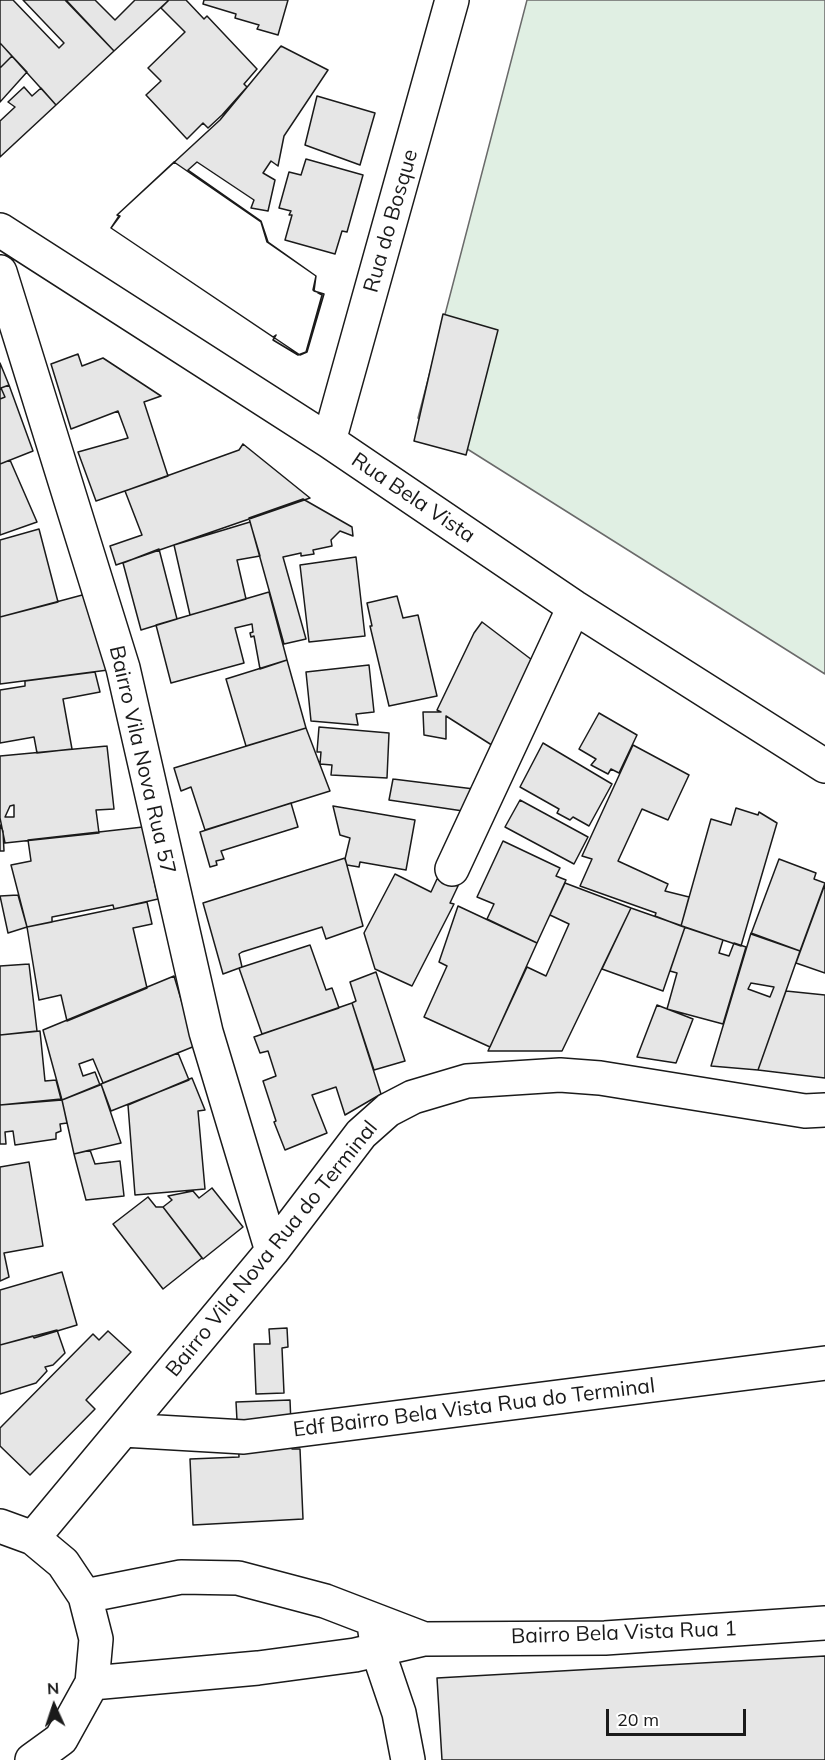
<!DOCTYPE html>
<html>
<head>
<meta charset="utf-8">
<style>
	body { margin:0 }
	#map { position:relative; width:825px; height:1760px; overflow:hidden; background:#fff; font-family:Mulish,sans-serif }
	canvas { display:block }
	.north { position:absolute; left:24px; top:1676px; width:60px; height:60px; -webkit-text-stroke:4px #fff; paint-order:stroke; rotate:357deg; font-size:16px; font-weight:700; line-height:24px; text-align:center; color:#1a1a1a }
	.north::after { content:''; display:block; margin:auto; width:21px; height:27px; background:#1a1a1a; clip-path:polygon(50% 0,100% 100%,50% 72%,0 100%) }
	.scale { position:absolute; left:606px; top:1709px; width:140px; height:27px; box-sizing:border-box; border:3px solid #1a1a1a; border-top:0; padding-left:8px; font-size:18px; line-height:21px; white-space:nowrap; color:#1a1a1a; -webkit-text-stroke:4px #fff; paint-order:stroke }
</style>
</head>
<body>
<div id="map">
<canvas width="825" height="1760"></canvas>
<div class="north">N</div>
<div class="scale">20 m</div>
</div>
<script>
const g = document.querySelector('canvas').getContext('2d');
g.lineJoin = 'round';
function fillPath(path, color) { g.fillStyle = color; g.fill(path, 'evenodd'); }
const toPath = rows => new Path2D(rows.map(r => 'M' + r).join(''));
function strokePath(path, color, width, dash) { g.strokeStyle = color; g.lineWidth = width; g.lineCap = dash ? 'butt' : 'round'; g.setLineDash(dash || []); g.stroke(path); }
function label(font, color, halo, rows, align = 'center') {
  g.font = font + ' Mulish,sans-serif'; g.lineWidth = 4.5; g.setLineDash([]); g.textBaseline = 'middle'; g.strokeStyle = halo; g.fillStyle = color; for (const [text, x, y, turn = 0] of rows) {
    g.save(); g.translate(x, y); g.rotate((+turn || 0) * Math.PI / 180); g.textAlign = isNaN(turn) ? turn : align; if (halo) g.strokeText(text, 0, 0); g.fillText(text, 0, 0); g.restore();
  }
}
const green = toPath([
	[527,0,825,0,825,674,418,418,527,0]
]);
fillPath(green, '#e0efe3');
strokePath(green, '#6a6a6a', 1.5);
const building = toPath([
	[0,0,13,0,59,48,64,43,23,0,65,0,114,51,56,105,0,43,0,0],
	[66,0,95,0,115,20,135,0,169,0,114,51,66,0],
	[169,0,186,0,204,19,207,16,257,69,244,84,247,87,222,115,208,128,203,123,187,139,146,95,161,81,148,68,185,32,161,8,169,0],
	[204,0,288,0,278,35,257,29,259,25,235,18,236,14,203,4,204,0],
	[0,43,12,56,0,68,0,43],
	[281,46,328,70,284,136,278,166,271,161,263,173,275,180,268,211,251,208,254,200,197,162,188,170,261,221,268,242,316,276,313,290,322,295,306,352,298,355,273,340,276,335,273,337,111,228,120,216,117,215,220,120,281,46],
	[12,56,27,72,0,102,0,68,12,56],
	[24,87,32,96,41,88,56,105,0,157,0,121,15,107,8,102,24,87],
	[317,96,375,113,360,165,305,145,317,96],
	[306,159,363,175,347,232,342,231,335,254,285,240,292,215,289,215,291,211,279,208,289,172,301,175,306,159],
	[174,162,261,222,267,242,316,276,314,291,324,294,307,352,300,355,111,228,119,216,117,215,174,162],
	[443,314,498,330,466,455,414,441,443,314],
	[78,354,82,366,103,358,161,396,144,402,168,476,96,501,78,452,128,438,118,411,71,429,51,364,78,354],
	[0,363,9,385,1,388,5,397,0,399,0,363],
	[9,385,33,451,0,464,0,399,5,397,1,388,9,385],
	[243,444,310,498,116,565,110,546,142,535,125,491,239,450,243,444],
	[10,460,37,522,0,535,0,464,10,460],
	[303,499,352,527,353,536,340,531,331,540,332,546,313,550,314,554,301,556,301,553,283,557,306,639,284,644,249,518,303,499],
	[250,522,260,556,237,560,246,599,190,615,174,545,250,522],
	[39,529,58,602,0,617,0,540,39,529],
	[159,549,177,619,141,630,123,563,159,549],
	[356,557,365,636,309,642,300,565,356,557],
	[269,592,287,660,260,669,254,636,251,637,250,633,253,632,252,624,235,628,244,663,171,683,156,625,269,592],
	[86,594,108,670,0,684,0,617,86,594],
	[397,596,403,618,418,615,437,696,389,706,370,626,372,626,367,603,397,596],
	[482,622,536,663,498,749,446,716,446,739,424,735,423,712,441,712,437,710,474,633,482,622],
	[287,660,306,728,246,746,226,679,287,660],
	[369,665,374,712,356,714,358,725,311,721,306,672,369,665],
	[95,672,100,692,63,699,72,749,37,753,34,737,0,743,0,690,25,686,25,681,95,672],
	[599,713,637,735,619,773,611,769,608,774,591,765,596,759,579,749,599,713],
	[319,727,389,733,387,778,331,775,332,765,320,764,321,752,317,752,319,727],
	[306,728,330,791,205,830,191,787,181,791,174,768,306,728],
	[543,743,612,784,589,826,573,817,570,820,557,813,559,809,520,787,543,743],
	[633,745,689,775,668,820,642,809,618,861,668,884,665,891,689,897,681,926,655,916,656,913,580,886,592,859,582,856,633,745],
	[107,746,114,809,96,810,99,833,5,843,0,818,0,756,107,746],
	[14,805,14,817,5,817,10,806,14,805],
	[393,779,474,789,463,811,389,800,393,779],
	[520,800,588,837,574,864,505,827,520,800],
	[291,803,298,827,221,851,224,859,216,861,217,865,210,867,200,832,291,803],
	[333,806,415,820,406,870,360,862,359,867,347,865,345,859,350,838,340,835,333,806],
	[736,808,758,815,759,812,777,823,741,946,681,926,711,819,731,825,736,808],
	[0,825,3,831,4,851,0,851,0,825],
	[143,827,158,899,114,909,113,905,52,917,52,922,27,927,11,865,31,861,28,840,143,827],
	[503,841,560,868,556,876,566,880,537,943,487,919,494,904,477,897,503,841],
	[345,858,363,926,326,939,322,927,242,952,239,954,242,967,223,974,203,903,345,858],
	[779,859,816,873,814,879,825,883,800,951,751,934,779,859],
	[395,874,431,892,437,879,458,886,450,903,454,904,412,986,375,969,364,933,395,874],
	[565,883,631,908,562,1051,488,1051,527,967,546,976,569,924,550,915,565,883],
	[825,884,825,973,796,963,825,884],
	[18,895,27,927,8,933,0,896,18,895],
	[147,902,152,924,133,928,147,988,67,1021,61,995,39,1000,27,927,147,902],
	[458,906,537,943,490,1047,424,1017,447,966,439,962,458,906],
	[631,908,685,927,663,991,602,969,631,908],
	[685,927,723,940,719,953,729,956,734,943,746,947,723,1024,667,1009,677,973,670,971,685,927],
	[751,933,800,951,758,1070,711,1066,751,933],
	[751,983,774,987,770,997,748,989,751,983],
	[310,945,326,990,332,988,339,1008,262,1034,239,968,310,945],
	[29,964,37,1031,0,1035,0,966,29,964],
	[376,972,405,1061,374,1070,352,1003,356,1001,350,982,376,972],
	[174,976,195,1046,103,1083,93,1059,79,1064,83,1076,95,1072,100,1085,62,1100,43,1030,174,976],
	[786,991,825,995,825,1078,758,1070,786,991],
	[352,1003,381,1094,345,1115,336,1087,312,1095,327,1133,285,1150,274,1122,276,1121,263,1081,276,1076,268,1051,260,1053,254,1037,352,1003],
	[657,1005,693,1019,676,1063,637,1057,657,1005],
	[40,1031,45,1081,56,1080,61,1099,0,1105,0,1035,40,1031],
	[178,1053,189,1080,111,1111,101,1084,178,1053],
	[192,1078,205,1110,198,1111,205,1189,135,1195,128,1105,192,1078],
	[101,1084,121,1143,74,1154,62,1100,101,1084],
	[62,1100,67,1123,60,1124,61,1131,56,1133,56,1139,15,1145,13,1131,5,1132,6,1144,0,1144,0,1105,62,1100],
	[90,1150,95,1164,120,1161,124,1196,86,1200,74,1154,90,1150],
	[29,1162,43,1246,4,1253,9,1277,0,1281,0,1167,29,1162],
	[212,1188,243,1227,203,1259,163,1207,172,1200,168,1196,193,1191,199,1198,212,1188],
	[148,1197,156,1207,163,1207,202,1258,163,1289,113,1224,148,1197],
	[62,1272,77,1325,34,1338,33,1336,0,1345,0,1290,62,1272],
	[287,1328,288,1347,282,1348,284,1393,256,1394,254,1344,270,1344,269,1329,287,1328],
	[57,1330,65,1353,53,1365,45,1367,47,1371,36,1383,0,1394,0,1345,57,1330],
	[108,1331,131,1352,86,1400,95,1409,30,1475,0,1446,0,1428,93,1334,99,1340,108,1331],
	[290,1400,292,1449,300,1449,303,1519,193,1525,190,1459,239,1457,236,1402,290,1400],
	[825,1656,825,1760,442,1760,437,1678,825,1656]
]);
fillPath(building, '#e6e6e6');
strokePath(building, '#1a1a1a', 1.5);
const minor = toPath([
	[0,230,329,441,574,607,825,766],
	[0,272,123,668,206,1032,272,1251],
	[329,441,452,0],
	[452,869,574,607],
	[123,1430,244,1437,825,1363],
	[0,1526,33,1538,63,1563,85,1596,96,1639,92,1683,61,1739,32,1760],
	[33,1538,272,1251,361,1134,388,1110,413,1097,467,1081,560,1075,600,1078,805,1111,825,1110],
	[85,1596,181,1577,238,1578,325,1601,424,1639],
	[375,1631,378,1651,399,1713,408,1760],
	[92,1683,258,1668,355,1655,424,1639,605,1638,825,1623]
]);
strokePath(minor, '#1a1a1a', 36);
strokePath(minor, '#fff', 33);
label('21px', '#1a1a1a', '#fff', [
	["Rua do Bosque",391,221,-74],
	["Rua Bela Vista",413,498,34],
	["Bairro Vila Nova Rua 57",142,760,77],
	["Bairro Vila Nova Rua do Terminal",272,1249,-51],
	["Edf Bairro Bela Vista Rua do Terminal",474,1408,-7],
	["Bairro Bela Vista Rua 1",624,1633,-2]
]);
</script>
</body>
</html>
